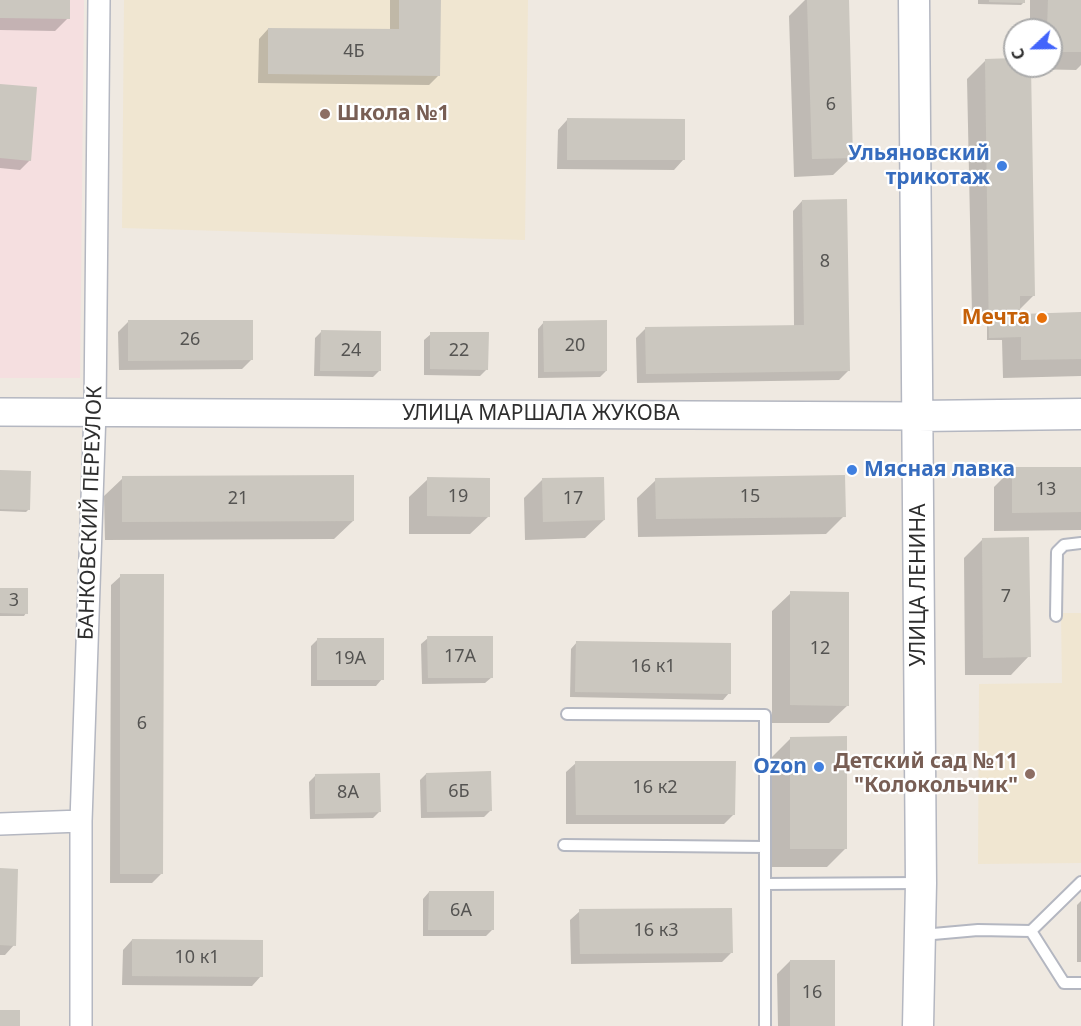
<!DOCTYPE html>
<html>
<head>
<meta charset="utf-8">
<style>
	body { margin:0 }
	#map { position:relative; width:1081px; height:1026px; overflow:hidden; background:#efe9e1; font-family:"Noto Sans",sans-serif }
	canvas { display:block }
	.north { position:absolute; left:1003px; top:18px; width:60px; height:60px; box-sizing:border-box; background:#fff; border:2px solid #ababab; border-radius:50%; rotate:248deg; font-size:16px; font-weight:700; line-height:24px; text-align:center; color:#2e2e2e }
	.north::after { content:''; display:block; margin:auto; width:21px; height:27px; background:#4264fb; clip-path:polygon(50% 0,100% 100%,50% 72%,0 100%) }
</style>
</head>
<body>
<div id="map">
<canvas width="1081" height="1026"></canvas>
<div class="north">С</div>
</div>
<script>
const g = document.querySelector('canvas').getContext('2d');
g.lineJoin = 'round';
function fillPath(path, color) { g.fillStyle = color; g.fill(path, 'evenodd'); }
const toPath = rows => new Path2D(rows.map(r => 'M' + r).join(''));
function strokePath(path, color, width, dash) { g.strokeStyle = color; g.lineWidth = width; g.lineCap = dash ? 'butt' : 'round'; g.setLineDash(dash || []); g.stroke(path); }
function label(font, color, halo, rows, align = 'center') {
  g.font = font + ' "Noto Sans",sans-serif'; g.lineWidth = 4.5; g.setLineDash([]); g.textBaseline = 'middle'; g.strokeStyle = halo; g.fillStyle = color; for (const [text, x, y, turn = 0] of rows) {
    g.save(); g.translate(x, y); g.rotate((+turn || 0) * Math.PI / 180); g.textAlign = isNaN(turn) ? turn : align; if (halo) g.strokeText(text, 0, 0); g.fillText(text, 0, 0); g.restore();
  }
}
fillPath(toPath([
	[124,0,528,0,525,240,122,228],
	[1061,613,1081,613,1081,863,978,864,979,684,1062,683]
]), '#f0e6d1');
fillPath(toPath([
	[0,0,84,0,80,378,0,378]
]), '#f5dfe0');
fillPath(toPath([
	[0,0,69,0,68,18,55,31,0,30],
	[390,0,439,0,438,76,429,85,258,83,259,39,268,29,390,31],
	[805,0,847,0,852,157,833,175,794,177,789,16],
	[978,0,1024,0,1024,2,1021,5,978,4],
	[1030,0,1081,0,1081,65,1076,70,1030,69,1034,295,1019,310,1019,315,1081,314,1081,376,1003,378,1002,340,987,340,987,315,972,315,967,79,986,60,1015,60,1015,66,1051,66,1051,30,1030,30],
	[0,85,30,160,20,170,0,168],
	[567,120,683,160,674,170,557,169,558,130],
	[802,201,849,370,839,380,637,383,636,338,646,328,794,326,793,211],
	[128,322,252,359,242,369,119,370,118,332],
	[544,322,606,371,600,377,538,378,538,329],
	[321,332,380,370,373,377,314,376,315,338],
	[431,334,487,369,480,376,424,375,424,340],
	[1081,468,1081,530,994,531,994,487,1012,469],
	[0,472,29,509,26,512,0,511],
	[123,478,353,521,334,539,105,540,104,496],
	[428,479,489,516,470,534,409,534,409,497],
	[542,480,604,520,585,538,525,540,524,498],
	[656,480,844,516,826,534,638,537,637,498],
	[983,539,1029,656,1011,675,965,675,964,558],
	[121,576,161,874,152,883,110,883,111,585],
	[0,589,26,613,24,616,0,616],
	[791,593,848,705,829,723,772,723,772,611],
	[428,638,492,677,485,683,422,684,421,644],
	[318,639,382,679,376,686,311,686,311,646],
	[577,642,729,693,723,700,570,697,571,649],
	[791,738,845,849,827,867,772,867,772,757],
	[576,763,734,814,724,824,566,824,566,772],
	[426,774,491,810,484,817,421,818,420,780],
	[315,776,380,811,373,818,310,819,309,782],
	[0,870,14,945,5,955,0,955],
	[429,892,492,930,486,936,423,936,423,899],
	[1081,901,1081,962,1077,962,1077,905],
	[580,911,731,953,722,962,571,964,570,920],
	[132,940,261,976,252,986,122,985,123,950],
	[790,961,834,1026,778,1026,777,974]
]), '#0003');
fillPath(toPath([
	[0,0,70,0,70,19,0,18],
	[399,0,441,0,440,76,268,74,268,28,399,29],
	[807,0,849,0,853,158,812,159],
	[989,0,1025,0,1025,3,989,2],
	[1048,0,1081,0,1081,52,1051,52,1051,30,1047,30],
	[1015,58,1015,66,1031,66,1035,296,1020,296,1020,314,1081,312,1081,359,1021,360,1021,337,989,338,985,59],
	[0,84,37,87,31,161,0,158],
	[567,118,685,119,685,160,567,160],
	[847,199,850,371,646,374,645,327,804,325,802,200],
	[128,320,253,320,253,360,128,361],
	[607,320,607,371,544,372,543,321],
	[321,330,381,331,381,371,320,371],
	[430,332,489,332,488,370,430,369],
	[1012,467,1081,467,1081,512,1012,513],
	[0,470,31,471,30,510,0,509],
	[354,475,354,521,122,522,122,476],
	[845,475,846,517,656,519,655,478],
	[427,477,490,478,490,517,427,516],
	[604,477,605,520,543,522,542,478],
	[1029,537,1031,657,983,658,982,538],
	[120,574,164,574,163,874,120,874],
	[0,588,28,588,28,614,0,613],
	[790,591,849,592,849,706,790,705],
	[427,636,493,636,493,678,428,678],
	[317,638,384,638,384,680,317,680],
	[576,641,731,643,731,694,575,692],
	[847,736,847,849,790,849,790,737],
	[575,761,736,761,735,815,576,815],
	[491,771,492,811,427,812,426,773],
	[380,773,381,812,315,814,315,774],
	[0,868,18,869,16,946,0,945],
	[429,891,494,891,494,930,428,930],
	[732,908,733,953,580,954,579,909],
	[132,939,263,940,263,977,132,976],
	[790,960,835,960,835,1026,790,1026],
	[0,1010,20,1010,20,1026,0,1026]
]), '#cbc7bf');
const service = toPath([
	[1056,616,1057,552,1064,545,1081,543],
	[567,714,765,715,765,884,918,883],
	[564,845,765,847],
	[765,884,765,1026],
	[1031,931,1064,983,1081,983],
	[922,935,978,930,1031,931,1081,882]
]);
const minor = toPath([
	[0,824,81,821],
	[81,1026,81,821,95,411,99,0]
]);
const tertiary = toPath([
	[0,412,918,416]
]);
const secondary = toPath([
	[914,0,921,883,918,1026],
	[918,416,1081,414]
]);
strokePath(service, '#b4b7c1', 14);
strokePath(minor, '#b4b7c1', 24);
strokePath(tertiary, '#b4b7c1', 30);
strokePath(secondary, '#b4b7c1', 33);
strokePath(service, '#fff', 10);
strokePath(minor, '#fff', 21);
strokePath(tertiary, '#fff', 27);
strokePath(secondary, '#fff', 30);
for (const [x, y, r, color] of [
	[325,114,6,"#8d6e63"],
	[1002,166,6,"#3f7fe0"],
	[1042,318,6,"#e8710a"],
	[852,470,6,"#3f7fe0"],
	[819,767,6,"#3f7fe0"],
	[1030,774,6,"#8d6e63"]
]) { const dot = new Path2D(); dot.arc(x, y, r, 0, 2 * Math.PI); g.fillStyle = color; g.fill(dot); strokePath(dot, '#fff', 2); }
label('18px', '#555452', null, [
	["4Б",354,52],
	["6",831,105],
	["8",825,262],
	["26",190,340],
	["20",575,346],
	["24",351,351],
	["22",459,351],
	["13",1046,490],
	["19",458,497],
	["15",750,497],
	["21",238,499],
	["17",573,499],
	["7",1006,597],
	["3",14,601],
	["12",820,649],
	["17А",460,657],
	["19А",350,659],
	["16 к1",653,667],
	["6",142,724],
	["16 к2",655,788],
	["6Б",459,792],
	["8А",348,793],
	["6А",461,911],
	["16 к3",656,931],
	["10 к1",197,958],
	["16",812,993]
]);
label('bold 21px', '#785e54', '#fff', [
	["Школа №1",337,114],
	["Детский сад №11",1018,762,"right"],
	["\"Колокольчик\"",1018,786,"right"]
], 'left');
label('bold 21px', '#366cbe', '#fff', [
	["Ульяновский",990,154],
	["трикотаж",990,178],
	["Мясная лавка",864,470,"left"],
	["Ozon",807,767]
], 'right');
label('bold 21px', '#c56008', '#fff', [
	["Мечта",1030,318]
], 'right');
label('21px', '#2e2e2e', '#fff', [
	["УЛИЦА МАРШАЛА ЖУКОВА",541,414],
	["БАНКОВСКИЙ ПЕРЕУЛОК",91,513,-88],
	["УЛИЦА ЛЕНИНА",919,585,-90]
]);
</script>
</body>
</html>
